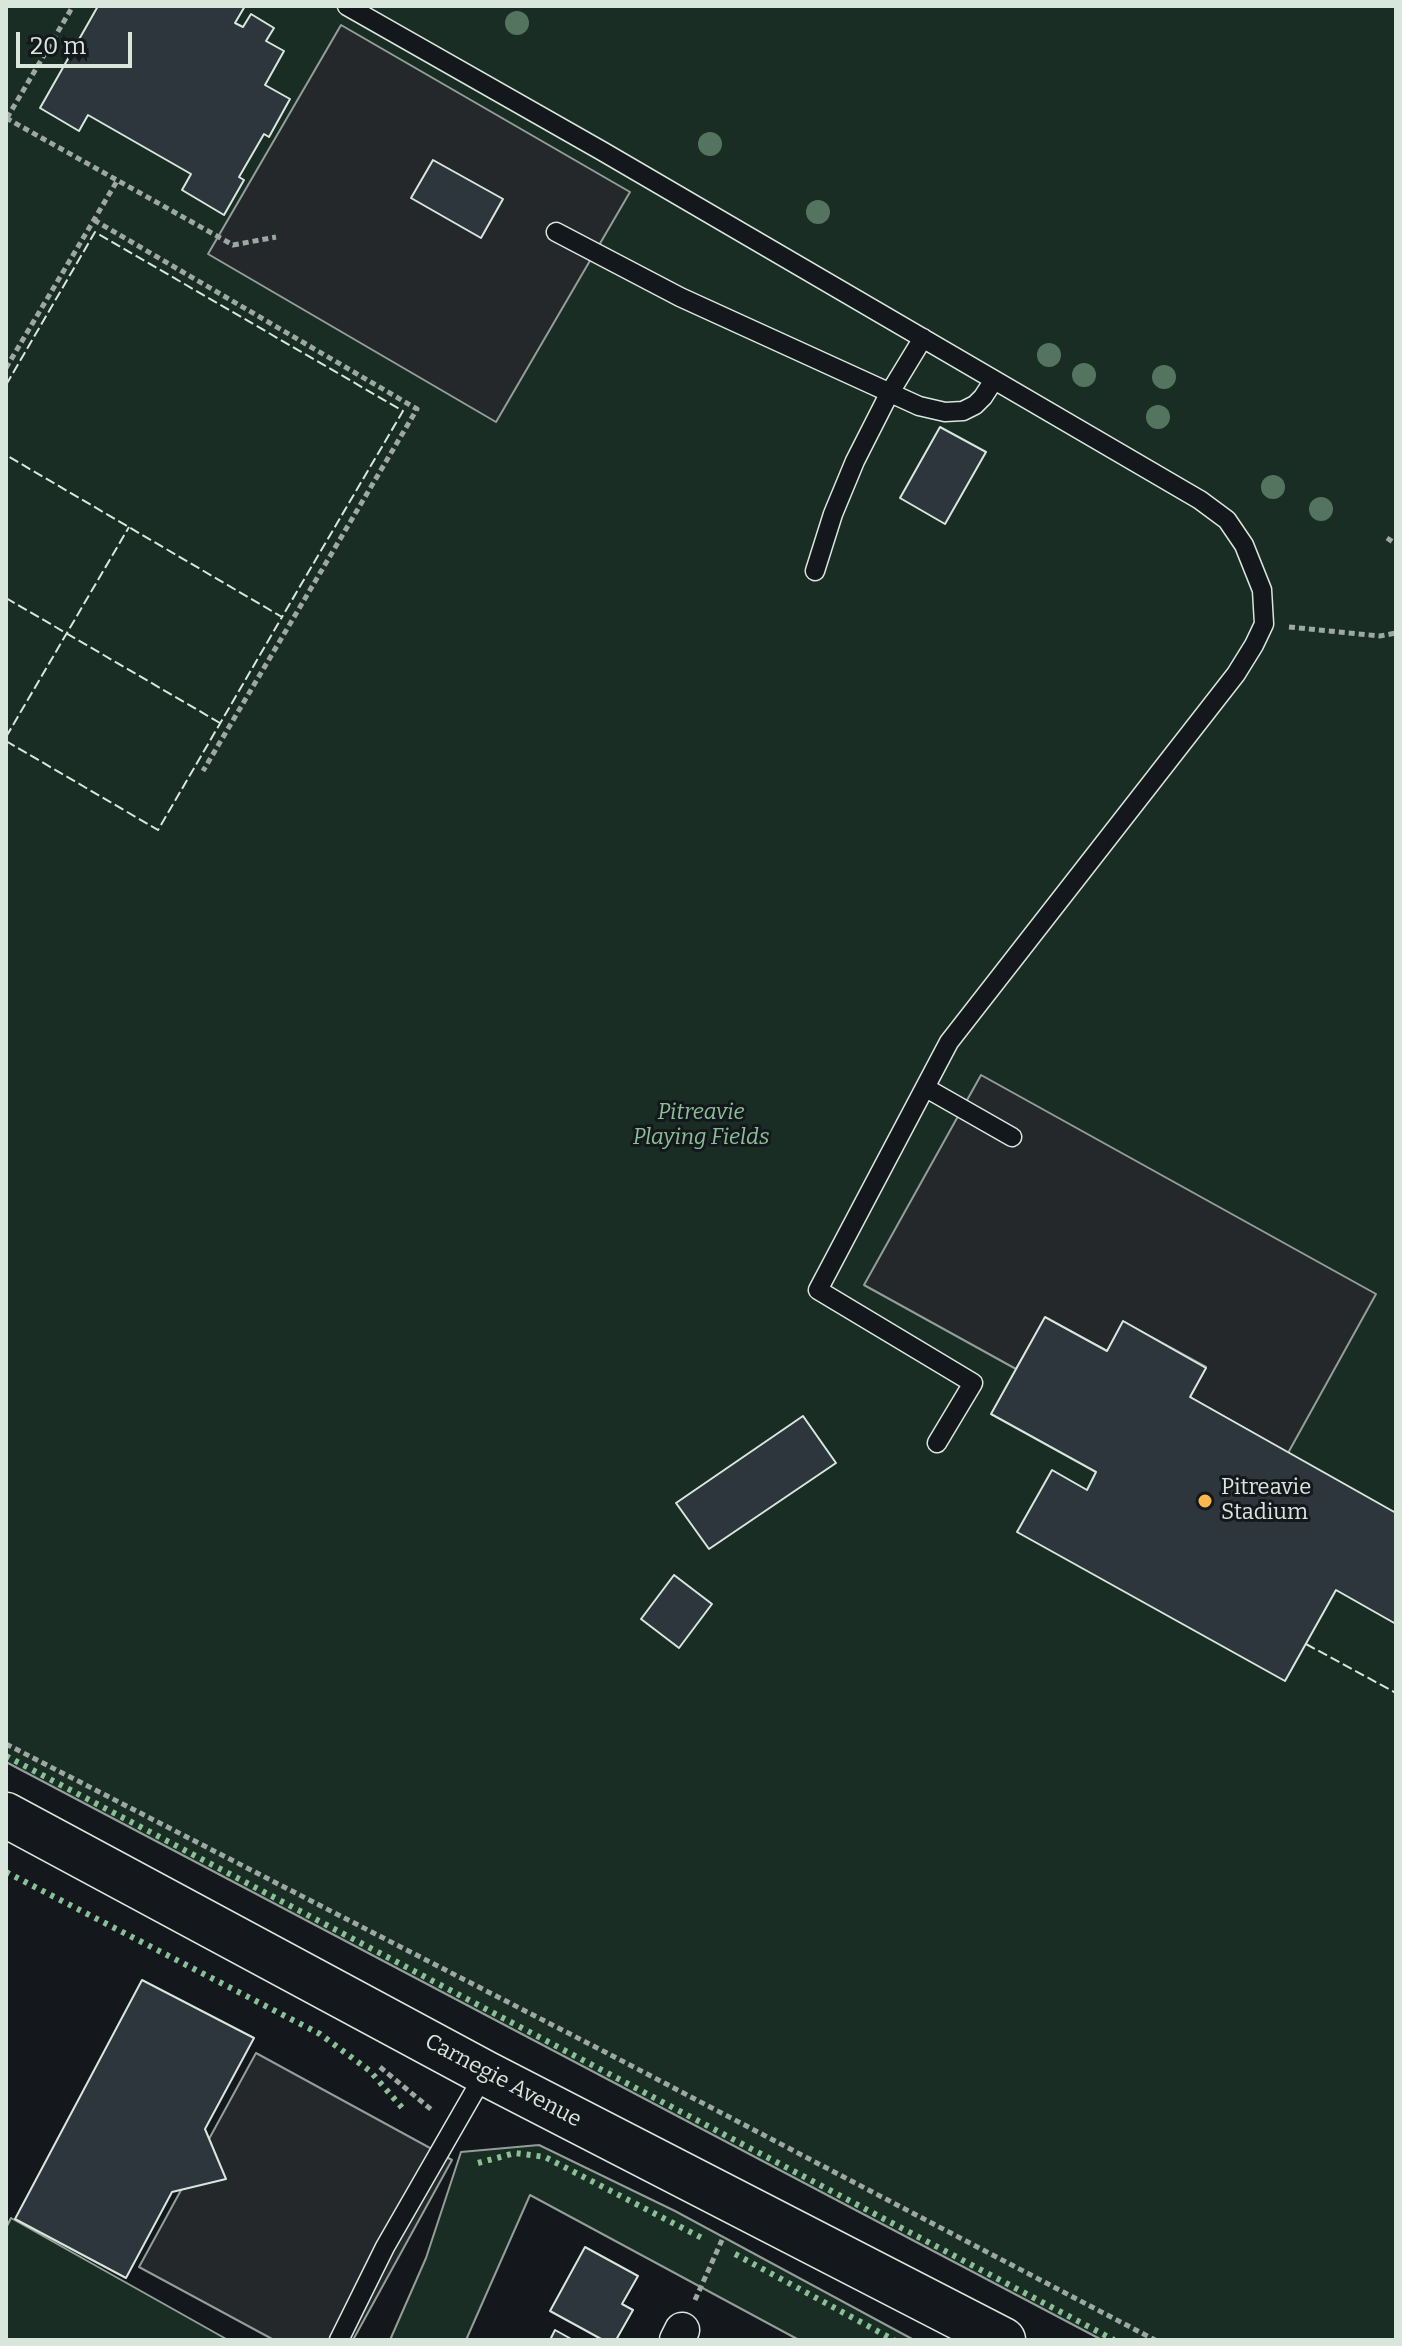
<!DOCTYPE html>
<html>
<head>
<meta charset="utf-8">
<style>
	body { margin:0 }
	#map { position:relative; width:1402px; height:2346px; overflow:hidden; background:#14181c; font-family:Bitter,serif }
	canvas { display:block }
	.frame { position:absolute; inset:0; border:8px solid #d8e6dc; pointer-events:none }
	.scale { position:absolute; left:16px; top:32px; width:116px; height:36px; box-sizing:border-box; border:4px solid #d8e6dc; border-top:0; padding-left:10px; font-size:24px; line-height:28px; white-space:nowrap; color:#d8e6dc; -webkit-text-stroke:6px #14181c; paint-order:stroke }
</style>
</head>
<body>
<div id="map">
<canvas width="1402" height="2346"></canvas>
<div class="frame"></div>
<div class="scale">20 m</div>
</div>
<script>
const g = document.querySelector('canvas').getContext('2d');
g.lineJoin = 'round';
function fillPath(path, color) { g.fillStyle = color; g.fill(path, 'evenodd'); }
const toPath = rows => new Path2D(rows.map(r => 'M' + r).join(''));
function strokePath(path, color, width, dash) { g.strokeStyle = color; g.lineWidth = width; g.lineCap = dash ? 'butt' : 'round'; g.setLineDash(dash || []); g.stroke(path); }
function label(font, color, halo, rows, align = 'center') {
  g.font = font + ' Bitter,serif'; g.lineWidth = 6; g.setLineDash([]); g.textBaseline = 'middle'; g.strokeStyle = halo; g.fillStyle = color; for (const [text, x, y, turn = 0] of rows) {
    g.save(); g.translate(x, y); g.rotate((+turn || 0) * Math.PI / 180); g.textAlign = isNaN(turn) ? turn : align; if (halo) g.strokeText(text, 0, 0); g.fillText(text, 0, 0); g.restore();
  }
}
const green = toPath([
	[6,6,1396,6,1396,2340,1102,2340,6,1762,6,6],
	[539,2145,675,2211,914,2340,799,2340,530,2195,466,2340,390,2340,426,2258,461,2152,539,2145],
	[11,2218,228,2340,6,2340,6,2228,11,2218]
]);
fillPath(green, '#1a2d24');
strokePath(green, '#939e99', 2);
const parking = toPath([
	[341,25,630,192,496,422,208,254,341,25],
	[981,1075,1376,1294,1288,1453,1190,1397,1206,1367,1124,1322,1107,1351,1045,1318,1016,1369,864,1285,981,1075],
	[256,2053,452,2160,353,2340,274,2340,139,2267,256,2053]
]);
fillPath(parking, '#24282b');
strokePath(parking, '#939e99', 2);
const building = toPath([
	[98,6,245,6,235,23,243,27,251,14,274,28,266,41,284,51,265,85,290,99,269,137,264,134,239,177,244,180,224,215,182,190,191,174,88,115,79,131,40,108,98,6],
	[433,160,503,199,481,238,411,198,433,160],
	[940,427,986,452,945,524,900,498,940,427],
	[1045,1317,1107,1351,1123,1321,1206,1368,1190,1397,1396,1513,1396,1624,1336,1590,1285,1681,1017,1532,1052,1470,1087,1490,1096,1472,991,1414,1045,1317],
	[803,1416,836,1463,709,1549,676,1503,803,1416],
	[674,1575,712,1604,679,1648,641,1619,674,1575],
	[142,1980,254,2038,205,2129,226,2179,172,2192,126,2278,15,2219,142,1980],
	[585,2247,638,2276,622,2304,633,2310,616,2340,603,2340,550,2311,585,2247],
	[555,2330,573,2340,550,2340,555,2330]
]);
fillPath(building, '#2c363c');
strokePath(building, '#d8e6dc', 2);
const lane = toPath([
	[347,6,602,151,1200,500,1227,520,1244,545,1262,590,1264,624,1254,645,1236,674,949,1042,818,1290,973,1383,937,1443],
	[556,232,680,297,919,406,945,412,963,411,975,405,983,397,994,380],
	[815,571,833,514,855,461,889,394,923,338],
	[926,1088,1012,1137],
	[339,2340,385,2247,485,2073]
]);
const street = toPath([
	[677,2340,682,2330]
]);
const secondary = toPath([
	[6,1815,485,2073,1003,2340]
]);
strokePath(lane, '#d8e6dc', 21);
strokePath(street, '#d8e6dc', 37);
strokePath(secondary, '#d8e6dc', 47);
strokePath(toPath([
	[6,118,233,245,276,237],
	[7,118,73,6],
	[94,220,417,409,203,771],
	[6,368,117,181],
	[1387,538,1396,544],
	[1289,627,1380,636,1396,633],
	[6,1744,607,2053,1155,2340],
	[380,2067,433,2111],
	[695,2300,722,2240]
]), '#9da8a2', 5, [6, 4]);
strokePath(lane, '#14181c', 18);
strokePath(street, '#14181c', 34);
strokePath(secondary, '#14181c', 44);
strokePath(toPath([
	[6,1756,1114,2340],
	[6,1872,320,2034,370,2071,405,2111],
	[478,2163,515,2153,545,2157,704,2239],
	[735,2254,894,2340]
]), '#8ac095', 6, [4, 6]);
strokePath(toPath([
	[6,385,95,232,403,411,282,617,6,455],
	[6,598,220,723],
	[6,737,129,527],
	[6,741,158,830,282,617],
	[1306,1644,1396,1693]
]), '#d8e6dc', 2, [10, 4]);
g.fillStyle = '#55745f';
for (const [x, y] of [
	[517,23],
	[710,144],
	[818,212],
	[1049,355],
	[1084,375],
	[1164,377],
	[1158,417],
	[1273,487],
	[1321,509]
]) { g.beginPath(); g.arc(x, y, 12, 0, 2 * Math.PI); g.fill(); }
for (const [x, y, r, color] of [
	[1205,1501,8,"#ffb74d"]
]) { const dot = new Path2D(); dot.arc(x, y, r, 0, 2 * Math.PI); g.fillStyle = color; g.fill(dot); strokePath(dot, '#14181c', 3); }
label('italic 22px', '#8ac095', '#14181c', [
	["Pitreavie",701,1113],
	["Playing Fields",701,1138]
]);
label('22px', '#d8e6dc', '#14181c', [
	["Pitreavie",1221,1488],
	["Stadium",1221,1513]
], 'left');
label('22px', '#d8e6dc', '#14181c', [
	["Carnegie Avenue",503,2081,28]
]);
</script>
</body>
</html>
